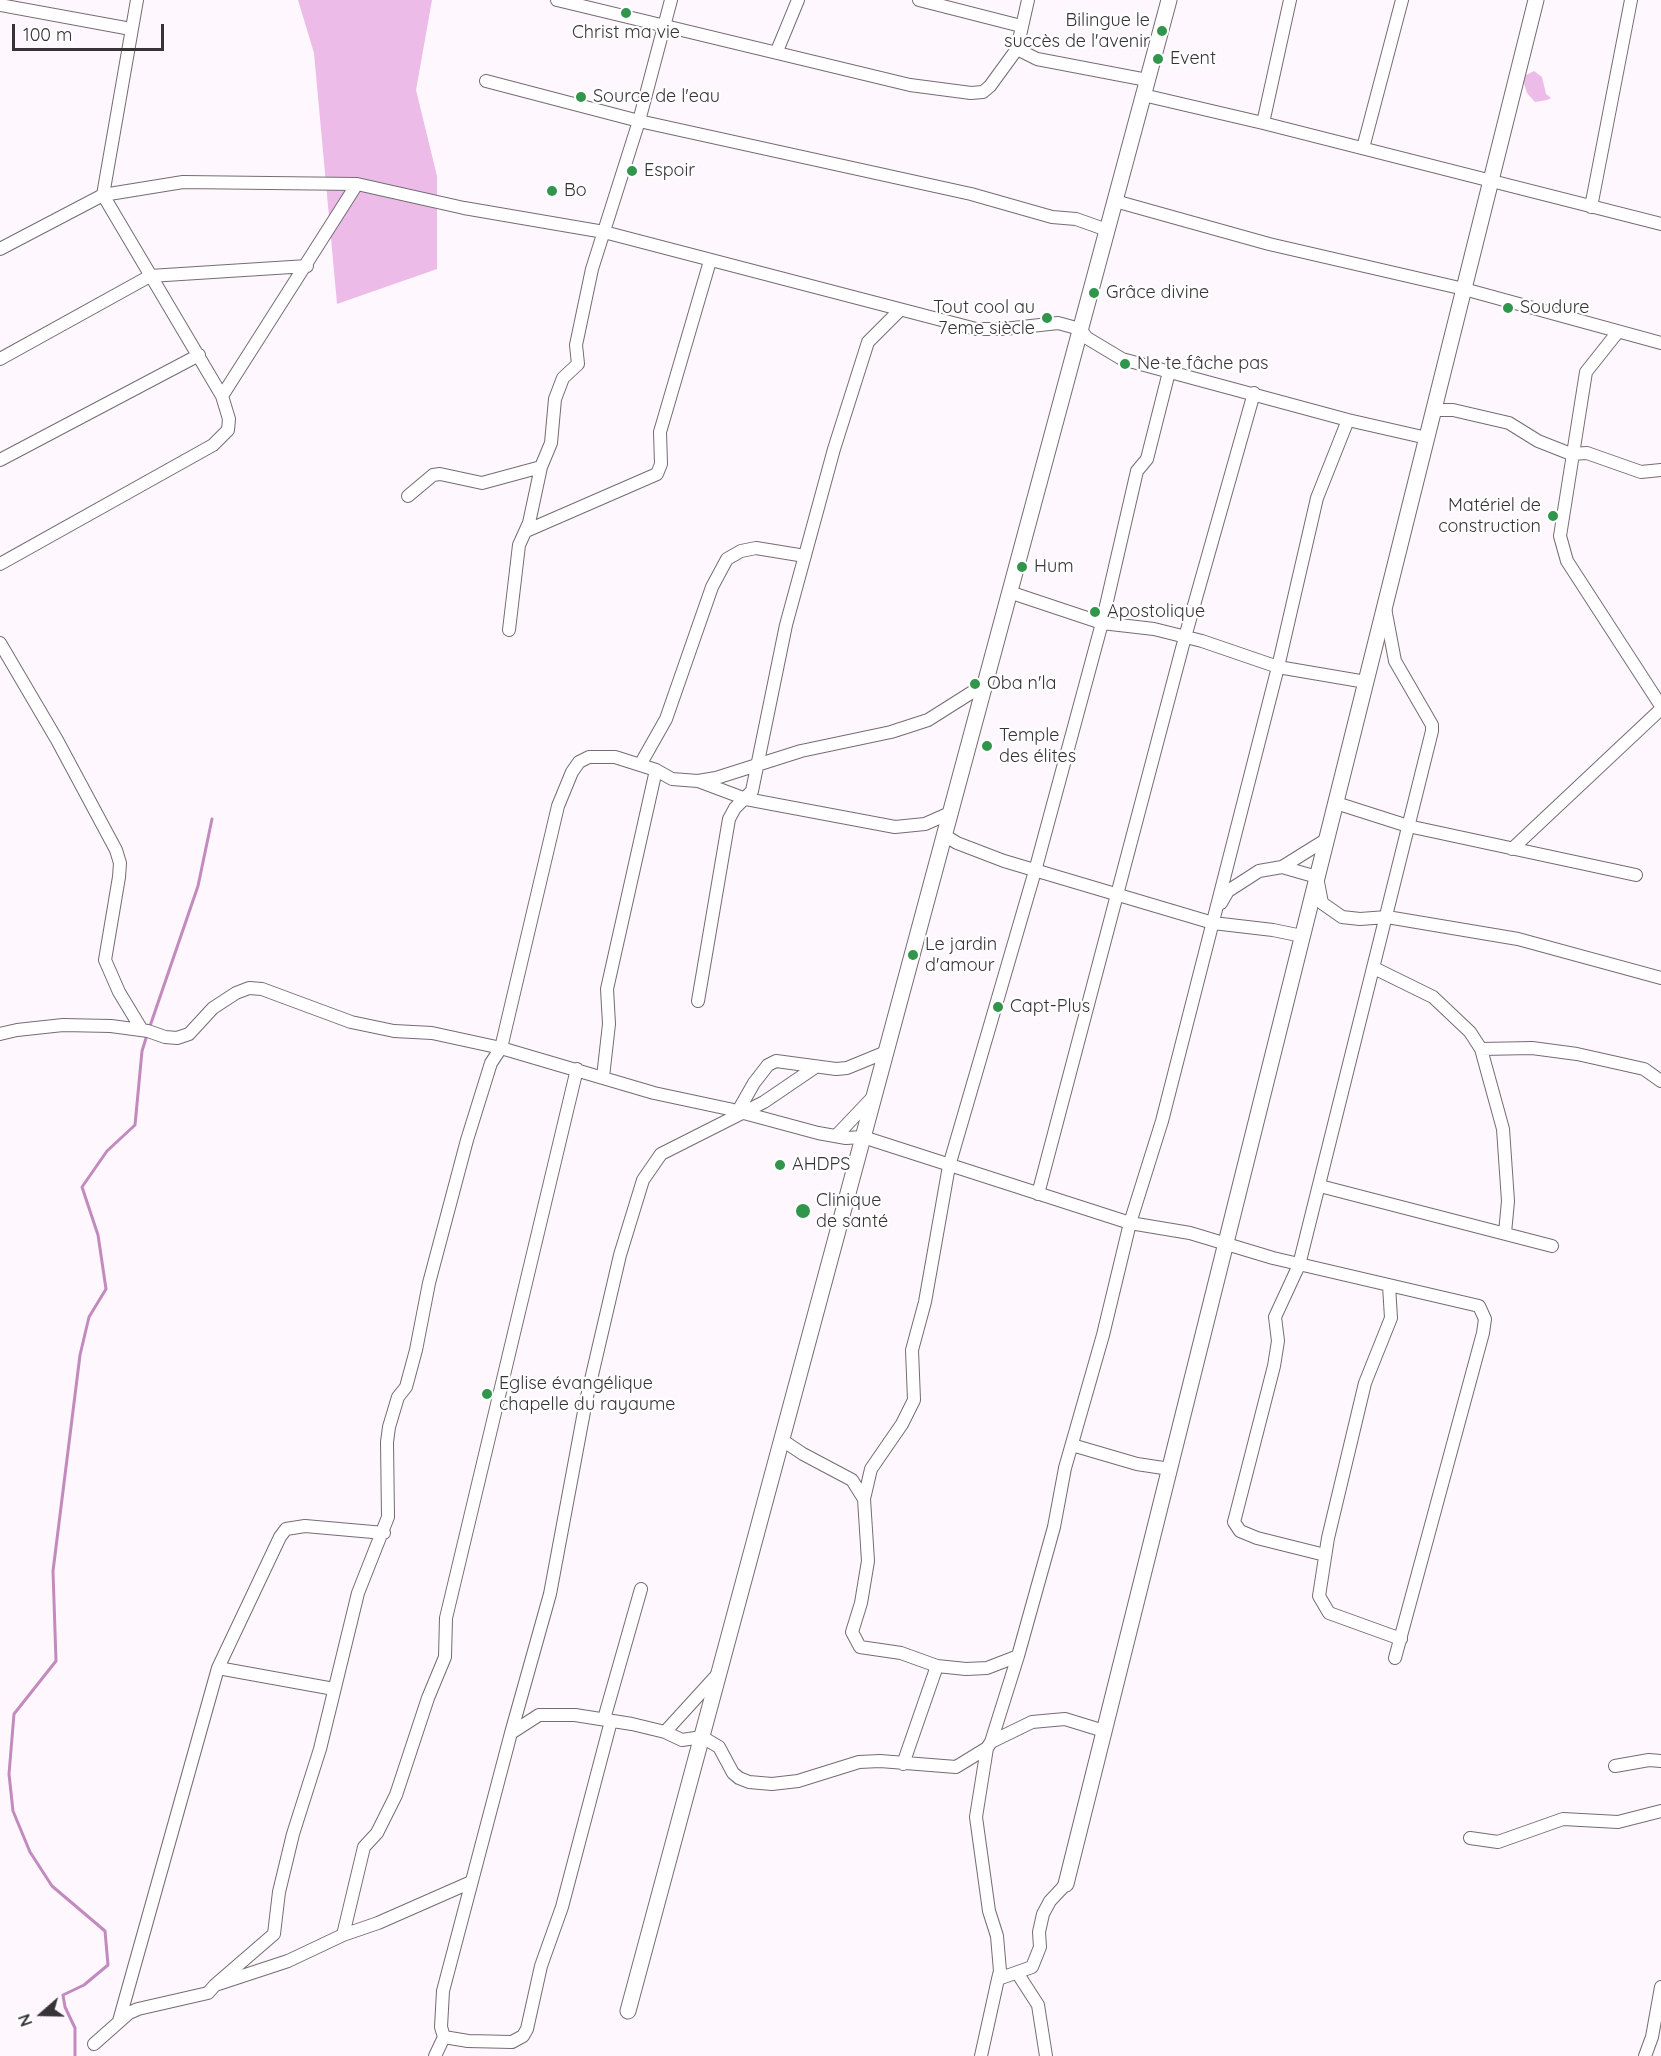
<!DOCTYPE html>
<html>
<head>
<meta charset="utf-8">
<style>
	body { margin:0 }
	#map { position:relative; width:1661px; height:2056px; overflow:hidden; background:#fef8fe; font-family:Quicksand,sans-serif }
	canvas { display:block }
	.north { position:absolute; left:12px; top:1984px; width:60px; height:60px; -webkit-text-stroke:4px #fff; paint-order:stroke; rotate:250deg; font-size:16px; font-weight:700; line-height:24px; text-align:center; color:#373437 }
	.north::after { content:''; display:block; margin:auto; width:21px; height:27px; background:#373437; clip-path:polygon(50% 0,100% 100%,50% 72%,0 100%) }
	.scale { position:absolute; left:12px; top:24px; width:152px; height:27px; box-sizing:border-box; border:3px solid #373437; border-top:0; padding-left:8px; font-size:18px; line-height:21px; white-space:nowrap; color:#373437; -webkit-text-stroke:4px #fff; paint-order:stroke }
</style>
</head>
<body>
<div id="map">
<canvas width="1661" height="2056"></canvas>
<div class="north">N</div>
<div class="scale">100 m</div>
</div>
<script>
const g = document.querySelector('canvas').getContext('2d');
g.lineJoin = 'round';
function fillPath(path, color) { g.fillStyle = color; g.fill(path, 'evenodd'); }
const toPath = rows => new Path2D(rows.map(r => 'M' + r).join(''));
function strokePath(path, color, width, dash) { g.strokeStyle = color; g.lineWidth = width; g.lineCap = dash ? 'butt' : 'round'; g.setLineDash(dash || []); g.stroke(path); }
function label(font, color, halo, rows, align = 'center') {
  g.font = font + ' Quicksand,sans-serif'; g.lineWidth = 4.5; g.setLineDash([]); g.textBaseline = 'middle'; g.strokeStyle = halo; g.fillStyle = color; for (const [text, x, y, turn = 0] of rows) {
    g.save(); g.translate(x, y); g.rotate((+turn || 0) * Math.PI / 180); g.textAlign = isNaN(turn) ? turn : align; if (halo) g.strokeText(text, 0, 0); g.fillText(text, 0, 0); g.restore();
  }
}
fillPath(toPath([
	[298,0,432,0,416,90,437,176,437,269,337,304,314,53],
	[1534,71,1542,77,1546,94,1551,98,1547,100,1535,102,1527,93,1522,77]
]), '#ecbbe8');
strokePath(toPath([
	[149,1029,198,886,212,819],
	[75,2056,75,2028,65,2007,63,1995,84,1985,108,1965,105,1931,52,1886,30,1852,13,1811,9,1774,14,1714,56,1661,53,1571,80,1355,89,1317,106,1289,98,1235,82,1187,107,1151,135,1125,142,1051,147,1035]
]), '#c28abf', 3);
const minor = toPath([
	[557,0,910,85,971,93,983,92,990,86,1017,49,1028,0],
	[919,0,1021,26],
	[0,5,131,29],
	[1017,49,1037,59,1147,80],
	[777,51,798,0],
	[486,81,639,121,971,194,1052,217,1076,219,1107,230],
	[1143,95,1263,123,1661,224],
	[1263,123,1290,0],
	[1363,148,1402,0],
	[1115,201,1269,244,1464,289,1661,343],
	[1591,207,1631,0],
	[0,249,103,195,183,182,357,184,464,208,604,232,976,329,1004,329,1058,323,1080,329,1087,338,1122,359,1348,420,1427,438],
	[1617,333,1586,372,1560,536,1567,561,1661,706],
	[0,359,150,276,307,266],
	[222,396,357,184],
	[1434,410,1453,410,1509,423,1538,441,1571,454,1587,453,1641,472,1661,470],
	[0,460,199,355],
	[408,496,433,475,440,474,482,483,541,467],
	[526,531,657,474,661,464,660,432,710,261],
	[0,564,213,445,228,430,229,419,222,396,103,195,137,0],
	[1009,592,1102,623,1154,629,1202,641,1278,667,1366,682],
	[509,630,519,545,529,523,541,467,551,443,555,399,563,378,578,364,576,345,592,269,639,121,671,0],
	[0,643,57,740,116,850,120,863,119,877,105,960,119,992,142,1030],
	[640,765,666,719,712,587,727,559,741,551,756,548,805,556],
	[698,781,746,799,895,827,925,824,950,813],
	[1336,803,1408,826,1636,875],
	[944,835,957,843,1004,861,1213,923,1273,930,1302,936],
	[1512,849,1661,709],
	[1282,867,1327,839],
	[1221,903,1228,891,1259,871,1282,867,1317,877,1322,903,1342,917,1360,919,1387,917,1518,939,1661,978],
	[1374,968,1433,997,1470,1032,1481,1049,1503,1129,1508,1201,1505,1233],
	[698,1001,729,819,735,808,752,791,786,625,834,449,868,342,900,310],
	[0,1034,17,1030,63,1025,111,1026,148,1031,165,1037,177,1038,189,1034,213,1008,236,993,249,988,262,989,351,1022,394,1031,432,1033,501,1048,654,1093,729,1109,818,1133,846,1138,863,1137,1130,1223,1190,1233,1273,1258,1479,1306,1485,1319,1483,1333,1395,1658],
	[1481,1049,1532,1048,1577,1054,1644,1069,1661,1081],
	[603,1077,609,1024,607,989,656,770],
	[738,1111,754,1083,768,1065,776,1061,836,1069,847,1068,886,1052],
	[836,1136,874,1096],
	[1320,1186,1552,1246],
	[1038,1194,1185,637,1254,393],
	[1389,1286,1391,1318,1365,1383,1328,1538,1319,1596,1329,1613,1401,1639],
	[782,1440,803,1454,852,1480,864,1499,868,1561,861,1603,852,1632,860,1647,901,1653,937,1666,966,1669,987,1668,1018,1656],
	[1072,1445,1137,1464,1170,1469],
	[864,1499,871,1469,902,1424,914,1400,912,1350,925,1302,949,1166,1035,871,1102,623,1137,471,1147,459,1169,372],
	[1325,1555,1257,1538,1240,1531,1234,1522,1274,1366,1278,1341,1275,1317,1299,1265,1432,731,1432,725,1395,661,1385,608],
	[218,1668,334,1689],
	[604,1719,641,1589],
	[665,1732,717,1675],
	[511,1733,550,1594,586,1401,620,1255,643,1180,661,1154,764,1102,814,1068],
	[991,1742,1018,1656,1054,1527,1065,1468,1103,1335,1130,1223,1162,1121,1278,667,1317,498,1348,420],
	[987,1748,976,1817,989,1911,997,1936,1000,1971,998,1979],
	[903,1764,937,1666],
	[1615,1766,1649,1760,1661,1761],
	[1470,1838,1498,1842,1563,1819,1618,1822,1661,1811],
	[343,1935,364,1847,377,1833,396,1795,428,1698,445,1657,446,1618,577,1069],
	[1018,1974,1038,2005,1046,2056],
	[215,1985,274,1934,279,1892,293,1834,320,1749,358,1593,388,1517,387,1442,389,1427,398,1397,406,1387,416,1350,429,1283,467,1140,491,1063,501,1048,558,806,572,772,579,762,589,757,615,757,656,770,672,779,698,781,716,778,801,751,891,732,928,720,985,684],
	[119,2021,218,1668,280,1537,286,1529,305,1526,384,1533],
	[444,2037,468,2041,512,2042,523,2036,527,2029,541,1966,562,1907,611,1721],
	[94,2044,129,2013,138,2009,208,1993,215,1985,288,1961,343,1935,378,1923,469,1883],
	[435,2056,444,2037,441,2027,443,1991,511,1733,539,1715,575,1715,632,1724,665,1732,682,1740,702,1737,719,1747,733,1773,739,1778,749,1782,772,1784,798,1781,859,1762,880,1761,956,1767,987,1748,991,1742,1032,1722,1065,1719,1104,1731],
	[981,2056,998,1979,1032,1967,1040,1947,1039,1932,1043,1914,1050,1901,1066,1884],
	[1645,2056,1652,2037,1661,1987]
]);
const tertiary = toPath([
	[1066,1884,1536,0],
	[628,2011,1169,0]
]);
strokePath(minor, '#736d73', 14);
strokePath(tertiary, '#736d73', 17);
strokePath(minor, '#fff', 12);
strokePath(tertiary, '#fff', 15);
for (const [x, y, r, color] of [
	[626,13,6,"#31954b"],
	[1162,31,6,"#31954b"],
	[1158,59,6,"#31954b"],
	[581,97,6,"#31954b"],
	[632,171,6,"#31954b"],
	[552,191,6,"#31954b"],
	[1094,293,6,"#31954b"],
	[1508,308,6,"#31954b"],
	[1047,318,6,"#31954b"],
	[1125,364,6,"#31954b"],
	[1553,516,6,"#31954b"],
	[1022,567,6,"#31954b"],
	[1095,612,6,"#31954b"],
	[975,684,6,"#31954b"],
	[987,746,6,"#31954b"],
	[913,955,6,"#31954b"],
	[998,1007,6,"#31954b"],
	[780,1165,6,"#31954b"],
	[803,1211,8,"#31954b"],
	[487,1394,6,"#31954b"]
]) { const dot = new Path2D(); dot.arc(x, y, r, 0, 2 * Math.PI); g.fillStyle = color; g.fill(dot); strokePath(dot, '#fff', 2); }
label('18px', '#373437', '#fff', [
	["Bilingue le",1150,21,"right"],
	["succès de l'avenir",1150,42,"right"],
	["Christ ma vie",626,33,"center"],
	["Event",1170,59],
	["Source de l'eau",593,97],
	["Espoir",644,171],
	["Bo",564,191],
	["Grâce divine",1106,293],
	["Tout cool au",1035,308,"right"],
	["7eme siècle",1035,329,"right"],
	["Soudure",1520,308],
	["Ne te fâche pas",1137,364],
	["Matériel de",1541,506,"right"],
	["construction",1541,527,"right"],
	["Hum",1034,567],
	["Apostolique",1107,612],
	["Oba n'la",987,684],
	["Temple",999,736],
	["des élites",999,757],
	["Le jardin",925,945],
	["d'amour",925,966],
	["Capt-Plus",1010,1007],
	["AHDPS",792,1165],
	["Clinique",816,1201],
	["de santé",816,1222],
	["Eglise évangélique",499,1384],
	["chapelle du rayaume",499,1405]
], 'left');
</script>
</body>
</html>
